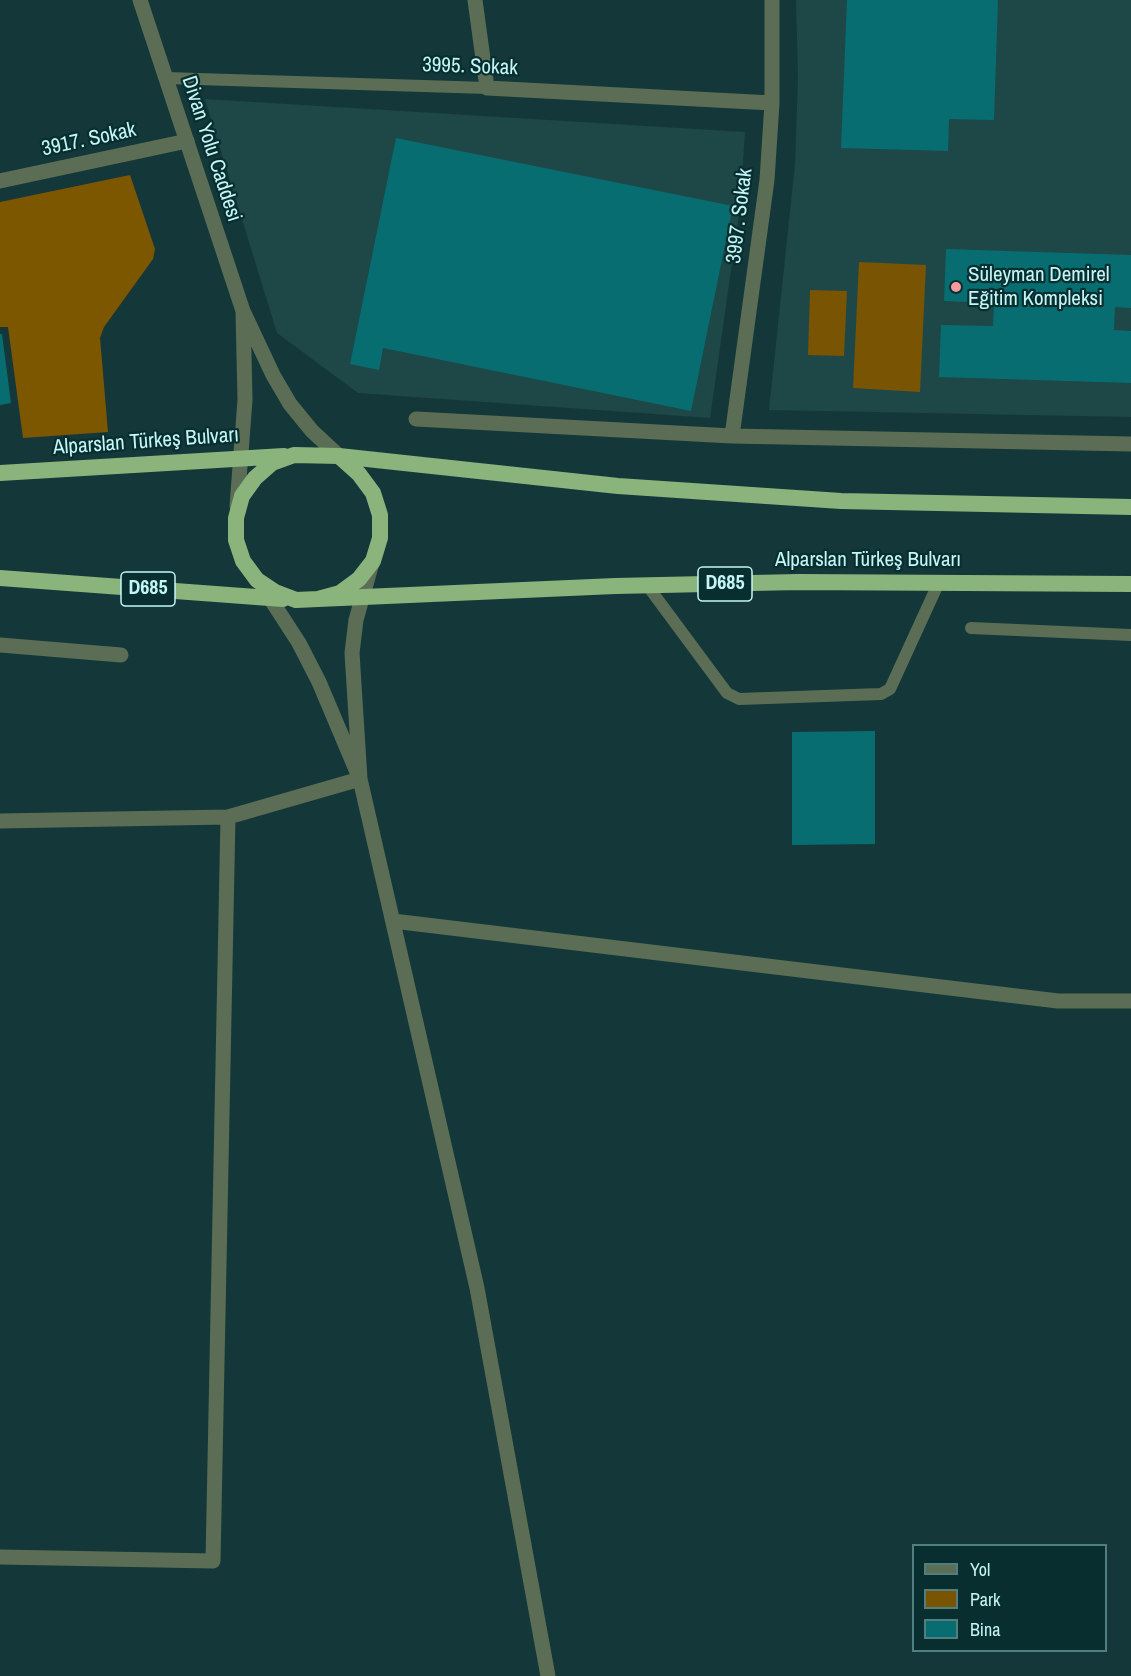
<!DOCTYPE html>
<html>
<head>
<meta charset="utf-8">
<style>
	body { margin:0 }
	#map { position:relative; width:1131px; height:1676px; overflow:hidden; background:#143839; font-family:"Archivo Narrow",sans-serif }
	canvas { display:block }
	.legend { position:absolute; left:912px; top:1544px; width:195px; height:108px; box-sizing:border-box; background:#082e2f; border:2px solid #537e7f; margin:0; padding:8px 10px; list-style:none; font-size:18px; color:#c4f6f7 }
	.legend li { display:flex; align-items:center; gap:12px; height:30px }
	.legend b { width:30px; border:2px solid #537e7f }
</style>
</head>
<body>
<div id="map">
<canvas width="1131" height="1676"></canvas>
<ul class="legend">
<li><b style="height:8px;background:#5b6e55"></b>Yol</li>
<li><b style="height:16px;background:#795403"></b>Park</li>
<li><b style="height:16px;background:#086d70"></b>Bina</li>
</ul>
</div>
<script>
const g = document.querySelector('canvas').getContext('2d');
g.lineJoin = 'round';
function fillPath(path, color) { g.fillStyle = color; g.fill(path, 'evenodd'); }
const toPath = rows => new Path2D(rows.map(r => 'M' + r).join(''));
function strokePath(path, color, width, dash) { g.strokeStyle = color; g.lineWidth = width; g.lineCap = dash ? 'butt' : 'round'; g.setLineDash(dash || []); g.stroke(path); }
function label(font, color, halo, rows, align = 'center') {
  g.font = font + ' "Archivo Narrow",sans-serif'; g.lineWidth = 4.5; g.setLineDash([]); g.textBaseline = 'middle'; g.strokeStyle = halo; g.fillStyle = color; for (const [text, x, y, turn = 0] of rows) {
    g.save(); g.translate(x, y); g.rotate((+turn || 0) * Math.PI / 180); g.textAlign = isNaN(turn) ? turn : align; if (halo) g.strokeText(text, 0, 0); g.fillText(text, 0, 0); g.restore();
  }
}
fillPath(toPath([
	[796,0,1131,0,1131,417,769,410,795,164,798,78],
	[205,99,745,132,740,207,710,418,358,393,277,333]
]), '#1e4748');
fillPath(toPath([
	[859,262,926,265,920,392,853,388],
	[810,290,847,291,844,356,808,355]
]), '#795403');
fillPath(toPath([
	[130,175,155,249,153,259,104,327,100,338,108,432,23,438,8,327,0,327,0,202]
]), '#7d5600');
fillPath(toPath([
	[847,0,998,0,994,120,949,119,948,151,841,148],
	[396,138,733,206,691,411,383,348,379,370,350,364],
	[946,249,1131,255,1131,308,1115,307,1114,330,1131,331,1131,383,939,377,941,325,993,326,994,303,944,301],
	[0,334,2,334,11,403,0,405],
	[875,731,875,844,792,845,792,732]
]), '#086d70');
strokePath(toPath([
	[166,78,487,88],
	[647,585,727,693,739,699,881,694,890,689,939,582],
	[971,628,1131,635]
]), '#5b6e55', 12);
strokePath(toPath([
	[475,0,487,88,772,103],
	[0,181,187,141],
	[416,419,732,436,1131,444],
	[732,436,767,180,772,103,772,0],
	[266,592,299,643,319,682,360,779,352,653,356,620,372,563],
	[0,645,121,655],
	[0,821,228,817,360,779,477,1288,548,1676],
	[393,921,1058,1001,1131,1001],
	[0,1557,213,1561,228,817]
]), '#5b6e55', 15);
strokePath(toPath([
	[140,0,243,311],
	[237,506,245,400,243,311,273,375,290,404,312,431,339,456]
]), '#5b6e55', 15);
strokePath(toPath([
	[294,455,339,456,359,474,373,493,380,515,380,538,373,561,359,579,340,593,318,599,296,600,275,592,257,580,243,561,236,540,236,518,242,496,255,478,272,463,294,455],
	[339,456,618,486,841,501,1131,507],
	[0,473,284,456],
	[0,578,283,599],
	[318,599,615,586,798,582,1131,584]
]), '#8ab47b', 16);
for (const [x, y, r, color] of [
	[956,287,6,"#f59b9d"]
]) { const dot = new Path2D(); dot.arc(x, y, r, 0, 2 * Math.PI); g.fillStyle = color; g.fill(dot); strokePath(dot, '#082e2f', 2); }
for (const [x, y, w] of [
	[725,584,54],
	[148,589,54]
]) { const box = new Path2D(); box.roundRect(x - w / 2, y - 17, w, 34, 4.5); g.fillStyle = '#082e2f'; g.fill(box); strokePath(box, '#c4f6f7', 1.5); }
label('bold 20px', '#c4f6f7', null, [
	["D685",725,584],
	["D685",148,589]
]);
label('21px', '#c4f6f7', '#082e2f', [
	["3995. Sokak",470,67,2],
	["3917. Sokak",89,140,-12],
	["Divan Yolu Caddesi",211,149,72],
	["3997. Sokak",740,216,-83],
	["Alparslan Türkeş Bulvarı",146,442,-4],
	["Alparslan Türkeş Bulvarı",868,560]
]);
label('21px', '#c4f6f7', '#082e2f', [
	["Süleyman Demirel",968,275],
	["Eğitim Kompleksi",968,299]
], 'left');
</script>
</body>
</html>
